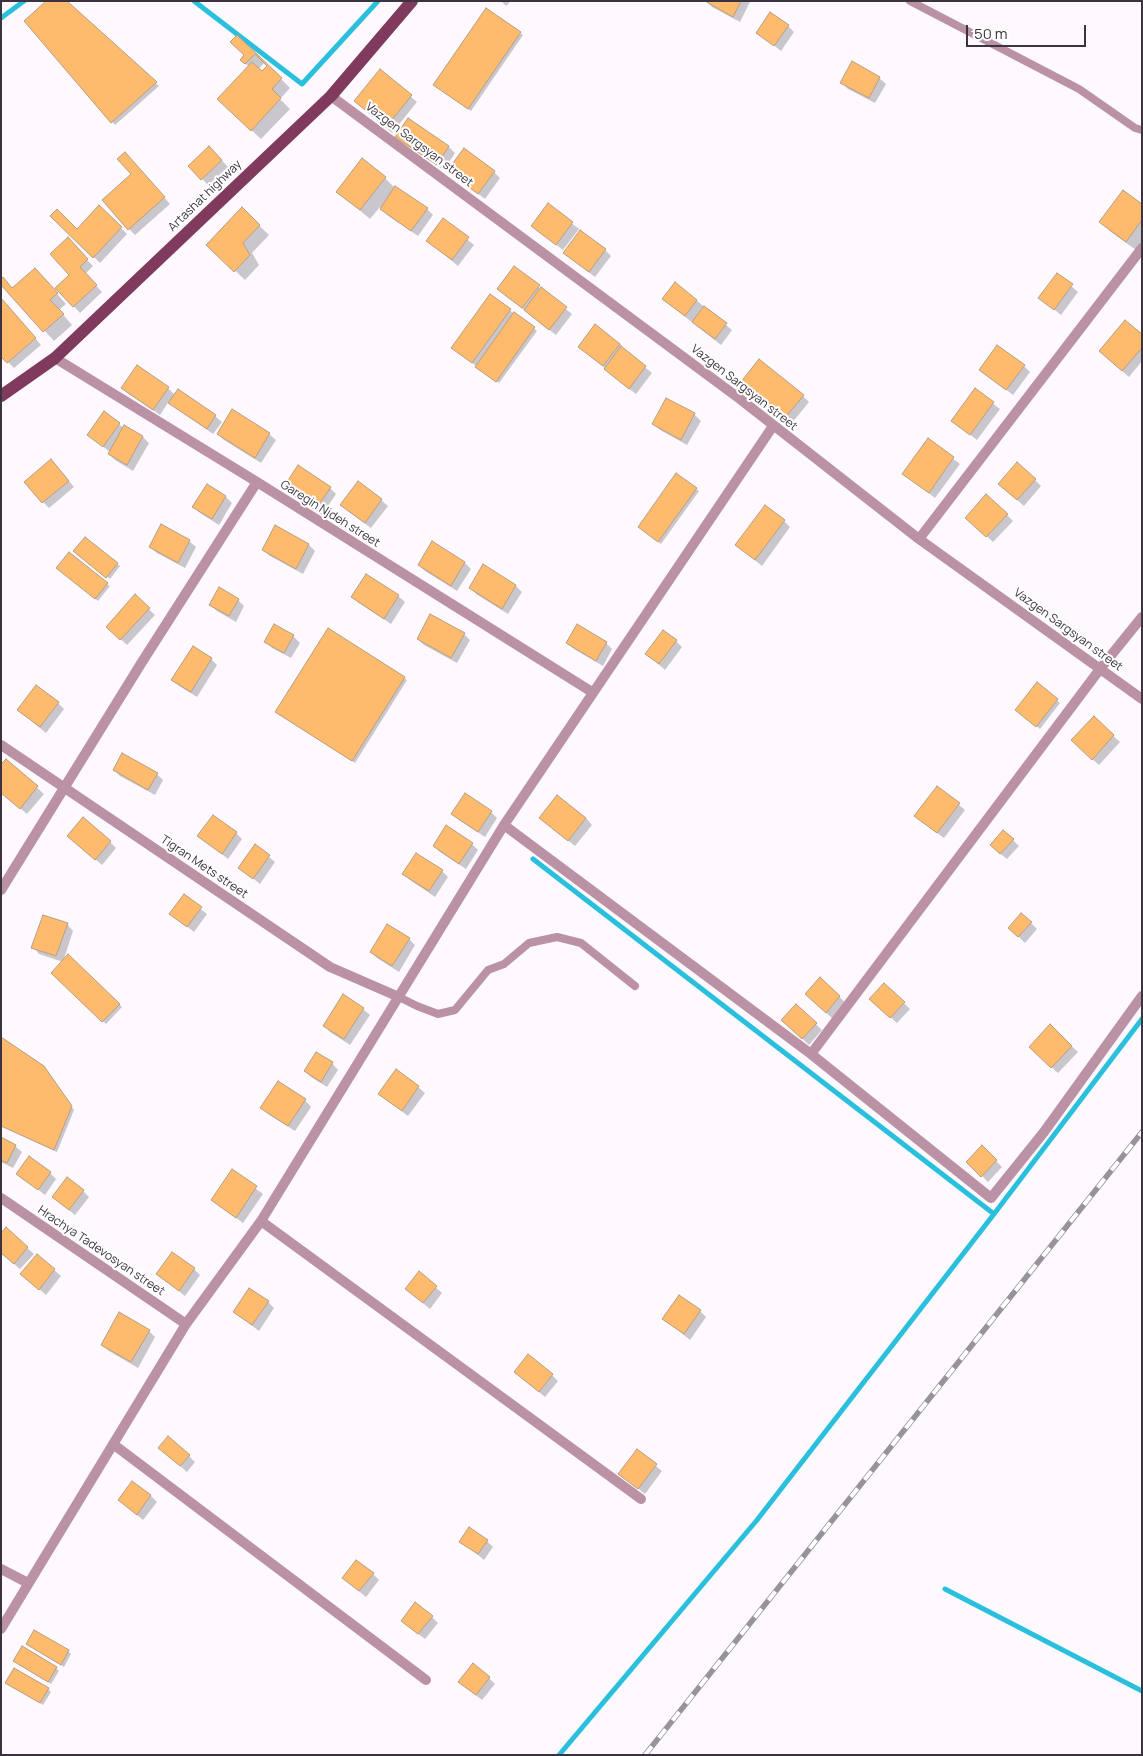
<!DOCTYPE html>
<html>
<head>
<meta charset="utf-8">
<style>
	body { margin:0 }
	#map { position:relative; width:1143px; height:1756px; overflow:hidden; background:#fdf9ff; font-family:Manrope,sans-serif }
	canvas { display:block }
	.frame { position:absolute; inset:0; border:2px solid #3b333f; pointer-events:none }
	.scale { position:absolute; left:966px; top:25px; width:120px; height:22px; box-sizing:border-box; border:2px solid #3b333f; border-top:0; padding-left:6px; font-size:15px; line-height:18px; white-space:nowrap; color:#3b333f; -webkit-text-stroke:4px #fff; paint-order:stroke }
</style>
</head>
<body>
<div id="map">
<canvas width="1143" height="1756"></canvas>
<div class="frame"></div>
<div class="scale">50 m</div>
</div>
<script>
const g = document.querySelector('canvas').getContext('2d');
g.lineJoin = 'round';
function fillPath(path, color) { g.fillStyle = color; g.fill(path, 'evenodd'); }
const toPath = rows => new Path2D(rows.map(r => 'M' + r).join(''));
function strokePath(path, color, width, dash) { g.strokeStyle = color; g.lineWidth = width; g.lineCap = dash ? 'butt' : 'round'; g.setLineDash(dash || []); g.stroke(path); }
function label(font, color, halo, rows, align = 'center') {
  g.font = font + ' Manrope,sans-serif'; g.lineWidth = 4; g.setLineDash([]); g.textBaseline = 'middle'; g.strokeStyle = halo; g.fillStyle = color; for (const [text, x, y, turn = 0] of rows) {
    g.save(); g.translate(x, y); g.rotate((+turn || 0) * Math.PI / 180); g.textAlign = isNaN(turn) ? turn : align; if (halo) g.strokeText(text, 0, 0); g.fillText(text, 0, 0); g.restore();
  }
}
fillPath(toPath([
	[65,1,159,86,115,125,25,21],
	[501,1,511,1,506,6],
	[706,1,749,1,750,2,740,22,712,7],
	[788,26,794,32,781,51,758,33],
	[520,33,523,35,471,111,437,87],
	[237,37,264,63,258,70,262,73,268,66,290,88,280,99,290,109,261,139,229,109,249,67,241,59,245,55],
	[380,71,417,102,392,133,356,101],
	[879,78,886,84,875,103,848,89,842,83],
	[408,120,449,147,455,153,444,170,403,143,397,137],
	[209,147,228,167,208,185,190,166],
	[131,160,170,204,135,235,129,229,133,175],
	[448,171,494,172,500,178,485,199],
	[385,178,395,188,427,209,433,215,418,236,387,215,380,207,370,219,338,192],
	[548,205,579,229,563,250,532,226],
	[1142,206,1142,243,1136,250,1111,232,1101,222],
	[99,207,127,234,100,263,52,216,77,230],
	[242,209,269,235,252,253,259,265,245,280,208,245],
	[444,220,474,245,458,266,428,241],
	[67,239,93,266,85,274,102,292,80,313,57,288,71,275],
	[605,250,611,256,595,277,571,259],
	[515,268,572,314,556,335,505,295],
	[1057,274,1078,292,1061,315,1040,298],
	[3,279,13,289,44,279,66,304,59,310,72,325,54,341,1,283],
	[491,296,537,331,499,383,456,351],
	[696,300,732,330,721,345,670,305],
	[5,303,41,345,14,368,8,362],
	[1142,336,1142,361,1129,377,1107,358],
	[620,344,625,351,652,373,636,394,611,375,606,369,579,347],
	[1024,366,1030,372,1013,395,980,370],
	[123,388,168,388,175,395,178,390,215,416,222,422,213,434,176,408,169,401,160,415,129,394],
	[747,389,803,396,809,402,791,424],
	[975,390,1000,409,977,440,952,421],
	[667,399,694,414,701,421,687,445,660,430,653,424],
	[232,411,269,434,276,440,261,463,224,440,218,434],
	[104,413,124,428,125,427,143,437,149,443,133,471,115,460,109,454,110,452,88,435],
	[928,440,960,464,935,498,904,474],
	[57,467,74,487,49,508,43,502],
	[1035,480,1041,486,1024,506,1006,490],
	[284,488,330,488,336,494,322,515,290,494],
	[696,489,699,491,661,544,642,529],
	[226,497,232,503,219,525,200,513,194,507],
	[381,500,388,506,371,528,348,511],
	[1007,515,1013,521,993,542,967,518],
	[784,521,790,527,762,566,736,545],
	[276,527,309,545,315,551,303,574,270,556,263,550],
	[189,541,196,547,185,568,157,553,150,547],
	[433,543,465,563,471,569,457,591,425,571,419,565],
	[78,554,117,564,120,566,110,579],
	[484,566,516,586,522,592,508,614,476,594,470,587],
	[61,570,107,584,110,586,98,601],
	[367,576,398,596,405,602,391,624,359,603,353,597],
	[135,596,155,615,127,645,114,633],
	[238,600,244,606,236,622,217,611,210,605],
	[274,626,293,636,300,643,291,658,272,648,266,642],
	[464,634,470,640,457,663,424,645,418,639],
	[676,641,682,647,665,670,647,654],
	[568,643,606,643,612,649,603,666,574,649],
	[211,659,217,665,197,697,179,686,173,680],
	[404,678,407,680,355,763,276,712],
	[1037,684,1060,703,1040,729,1019,712],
	[58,703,64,709,46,733,18,710],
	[1094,718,1120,742,1099,765,1079,747],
	[6,760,44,794,27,814,1,792],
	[114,770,157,774,163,780,155,795,120,776],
	[937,787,965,810,944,838,922,822],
	[466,795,491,812,497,818,485,837,459,820,453,814],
	[540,818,586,818,592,825,575,846],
	[236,833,242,839,228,859,199,836],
	[1013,840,1019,846,1007,859,997,851],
	[75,842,110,842,116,848,102,865],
	[472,844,478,850,466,869,440,852,434,846],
	[256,846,275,862,260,884,240,868],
	[442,871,448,877,435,897,410,880,404,874],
	[184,896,207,914,194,932,171,914],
	[1031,923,1037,929,1025,943,1016,934],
	[67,924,73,931,63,962,39,954,33,947],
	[409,939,415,945,399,972,377,958,371,952],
	[68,956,122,1007,106,1024,52,973],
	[820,979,846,1003,832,1018,812,1000],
	[904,1003,910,1009,897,1023,877,1005],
	[797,1006,822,1030,809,1045,789,1026],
	[363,1009,370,1015,350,1045,330,1032,324,1025],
	[1050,1026,1078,1052,1058,1073,1030,1047],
	[332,1063,338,1070,327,1087,311,1077,305,1071],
	[46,1071,74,1110,57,1152,1,1126],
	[418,1087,425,1093,408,1116,380,1094],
	[305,1100,311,1107,295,1131,268,1114,262,1108],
	[1,1139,15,1146,22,1152,13,1168,1,1162],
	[982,1147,1002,1167,988,1182,968,1162],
	[232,1171,263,1194,243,1223,212,1200],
	[50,1173,56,1179,45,1195,18,1174],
	[83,1191,89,1197,75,1215,60,1203],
	[6,1229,34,1254,20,1269,1,1253],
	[37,1255,61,1276,46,1295,28,1280],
	[194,1269,200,1275,185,1296,157,1274],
	[419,1273,442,1293,430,1309,413,1295],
	[268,1302,274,1308,259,1331,234,1312],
	[700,1311,706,1317,690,1340,664,1319],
	[149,1331,155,1337,138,1368,109,1351,102,1345],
	[552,1375,558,1381,545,1397,522,1378],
	[637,1451,662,1471,645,1494,620,1474],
	[166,1454,189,1456,195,1462,187,1472],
	[151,1496,157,1502,143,1520,119,1500],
	[461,1541,487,1541,493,1547,484,1560],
	[373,1574,379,1580,366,1597,350,1584],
	[432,1617,438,1623,425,1639,409,1627],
	[27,1644,68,1651,71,1654,64,1667],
	[15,1661,56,1668,59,1671,51,1684],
	[489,1678,495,1684,482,1700,466,1688],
	[10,1685,48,1689,51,1692,43,1705]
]), '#0003');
strokePath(toPath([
	[194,1,302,84,378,1],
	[1,18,24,1],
	[533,859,994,1214],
	[945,1589,1142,1691],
	[559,1755,757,1520,994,1214,1142,1019]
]), '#2abfdc', 5);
const building = toPath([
	[46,1,67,1,157,82,111,123,24,21,46,1],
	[705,1,741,1,733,17,705,1],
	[486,8,521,32,468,109,433,85,486,8],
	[770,12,789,25,774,46,756,33,770,12],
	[237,35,282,78,272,89,281,98,251,131,217,99,252,62,262,71,267,66,255,54,245,64,240,60,244,55,230,42,237,35],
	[852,61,880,77,869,98,840,83,852,61],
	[380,69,412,95,386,127,354,101,380,69],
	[408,118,449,146,437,165,395,137,408,118],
	[209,146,222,160,201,180,188,166,209,146],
	[464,148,495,171,478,194,447,171,464,148],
	[125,152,165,197,128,230,102,200,131,174,117,159,125,152],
	[362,158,386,177,360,210,336,192,362,158],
	[395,186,428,208,411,231,380,209,395,186],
	[1123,190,1142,204,1142,220,1126,242,1099,222,1123,190],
	[548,203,573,222,556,245,531,226,548,203],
	[99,205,122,227,93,258,50,216,57,209,77,229,99,205],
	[242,207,260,225,243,243,250,255,234,272,206,245,242,207],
	[443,218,469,237,452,260,426,241,443,218],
	[580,230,606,249,589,272,563,253,580,230],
	[68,237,88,259,80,267,97,285,73,307,55,288,69,275,50,254,68,237],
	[514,266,540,285,522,308,497,289,514,266],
	[35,268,58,293,50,300,64,314,43,332,1,285,1,279,3,277,12,288,35,268],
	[1057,273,1073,284,1054,310,1038,298,1057,273],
	[675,282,697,300,685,316,662,299,675,282],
	[541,287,567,307,549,330,524,310,541,287],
	[490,294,511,309,472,363,451,348,490,294],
	[1,298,36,338,7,363,1,357,1,298],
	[704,306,727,323,715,339,692,322,704,306],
	[514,312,535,327,496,382,475,367,514,312],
	[1125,320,1142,334,1142,348,1122,371,1099,351,1125,320],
	[595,324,620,344,603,366,578,347,595,324],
	[997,345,1025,365,1006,390,979,370,997,345],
	[621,346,646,366,629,389,604,369,621,346],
	[759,359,804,395,784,419,740,383,759,359],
	[137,365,169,387,153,410,121,388,137,365],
	[975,388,994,402,970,435,951,421,975,388],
	[178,389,216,415,207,429,168,403,178,389],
	[666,398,695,413,681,440,652,424,666,398],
	[232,409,270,433,255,458,217,434,232,409],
	[104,411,120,423,103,447,87,435,104,411],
	[124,425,143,436,127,465,108,454,124,425],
	[928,438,954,457,929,493,902,474,928,438],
	[51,459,69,481,42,503,24,482,51,459],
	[1017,462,1036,479,1017,500,998,484,1017,462],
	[298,465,331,487,315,510,283,488,298,465],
	[676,473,697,488,658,542,638,527,676,473],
	[358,481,382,499,365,523,340,505,358,481],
	[207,484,226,496,212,519,192,507,207,484],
	[986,494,1008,514,986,537,965,518,986,494],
	[765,505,785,520,755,560,735,545,765,505],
	[161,524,190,540,178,563,149,547,161,524],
	[275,525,309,544,296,569,262,550,275,525],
	[85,537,118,563,106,578,73,551,85,537],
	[432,541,465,562,451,586,418,565,432,541],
	[69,552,108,583,95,599,56,568,69,552],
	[483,564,516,585,502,609,469,588,483,564],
	[366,574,399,595,384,619,351,597,366,574],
	[219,587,239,599,229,616,209,605,219,587],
	[135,594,150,608,120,640,106,627,135,594],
	[430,614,465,633,451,658,417,639,430,614],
	[274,624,294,635,284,653,264,642,274,624],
	[577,624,607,642,596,661,566,643,577,624],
	[328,628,405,677,352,761,275,712,328,628],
	[663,630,677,640,659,664,645,654,663,630],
	[193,646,212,658,191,692,171,680,193,646],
	[1037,682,1058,699,1036,727,1015,710,1037,682],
	[36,685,59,702,40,727,17,710,36,685],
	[1094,716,1114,735,1092,760,1071,740,1094,716],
	[122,753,158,773,148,790,113,770,122,753],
	[6,759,38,786,20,809,1,793,1,764,6,759],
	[937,786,960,803,937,833,914,816,937,786],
	[465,793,492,811,478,832,451,814,465,793],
	[557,795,586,818,568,841,539,818,557,795],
	[213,815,237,832,222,854,197,836,213,815],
	[83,817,111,841,95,860,67,836,83,817],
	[446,825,473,843,459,864,433,846,446,825],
	[1003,830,1014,839,1000,854,990,845,1003,830],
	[255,844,270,855,253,879,238,868,255,844],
	[416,853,443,870,429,891,402,874,416,853],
	[184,894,202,907,187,927,169,914,184,894],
	[1021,913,1032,922,1018,937,1008,928,1021,913],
	[43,915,68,923,56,956,31,948,43,915],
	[387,924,410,938,392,966,370,952,387,924],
	[68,954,120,1004,102,1022,51,973,68,954],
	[820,977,840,996,826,1013,805,994,820,977],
	[884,983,905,1002,890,1018,869,999,884,983],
	[343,994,364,1008,344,1039,323,1026,343,994],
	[796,1004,817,1023,802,1039,781,1020,796,1004],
	[1050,1024,1072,1046,1051,1068,1029,1047,1050,1024],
	[1,1037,44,1066,72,1106,54,1150,1,1126,1,1037],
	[316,1052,333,1062,321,1082,304,1071,316,1052],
	[396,1069,419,1086,402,1111,378,1094,396,1069],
	[278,1081,306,1099,288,1126,260,1108,278,1081],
	[1,1137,16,1145,7,1163,1,1160,1,1137],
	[982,1145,997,1160,981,1177,966,1162,982,1145],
	[29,1156,51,1172,38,1190,16,1174,29,1156],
	[232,1169,257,1186,236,1218,211,1200,232,1169],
	[67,1177,84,1190,69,1210,52,1197,67,1177],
	[6,1227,28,1247,14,1264,1,1253,1,1233,6,1227],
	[172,1252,195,1268,179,1291,156,1274,172,1252],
	[37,1254,55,1269,39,1290,20,1274,37,1254],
	[419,1271,437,1286,423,1303,405,1289,419,1271],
	[249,1288,269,1301,252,1325,233,1312,249,1288],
	[679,1295,701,1310,684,1334,662,1319,679,1295],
	[119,1312,150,1330,131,1362,101,1345,119,1312],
	[528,1354,553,1374,539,1392,514,1372,528,1354],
	[168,1436,190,1455,180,1466,158,1448,168,1436],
	[637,1449,657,1464,638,1489,618,1474,637,1449],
	[132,1481,151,1495,137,1515,118,1500,132,1481],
	[469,1527,488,1540,478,1554,459,1542,469,1527],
	[356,1560,374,1573,359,1591,342,1578,356,1560],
	[415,1602,433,1616,418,1634,401,1621,415,1602],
	[34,1630,69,1650,61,1665,26,1644,34,1630],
	[22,1646,57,1667,48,1682,13,1661,22,1646],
	[473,1663,490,1677,476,1695,458,1682,473,1663],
	[14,1668,49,1688,40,1703,5,1683,14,1668]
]);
fillPath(building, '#febb6d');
strokePath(building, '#b69e83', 1);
strokePath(toPath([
	[910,1,1079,89,1135,128,1142,130],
	[399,997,417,1006,438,1014,455,1010,488,970,504,964,529,943,557,937,581,943,635,986]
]), '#bb92a4', 8);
strokePath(toPath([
	[331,96,740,399,919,539,1142,699],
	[55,358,257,482,592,692],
	[919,539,1142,248],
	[1,745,330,967,399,997],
	[504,825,811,1054,991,1198,1044,1132,1142,996],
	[1,890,142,662,257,482],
	[811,1054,1100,669,1142,617],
	[1,1198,186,1324],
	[261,1221,641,1499],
	[113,1444,426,1680],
	[1,1569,28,1583],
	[1,1629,186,1324,261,1221,504,825,773,426]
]), '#bb92a4', 10);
strokePath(toPath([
	[1,396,55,358,331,96,412,1]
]), '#7f3a5d', 12);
const rail = toPath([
	[645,1755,1142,1132]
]);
strokePath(rail, '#98929b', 5.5);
strokePath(rail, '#fff', 4, [11]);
label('12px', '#3b333f', '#fff', [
	["Vazgen Sargsyan street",419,145,37],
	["Artashat highway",205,196,-44],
	["Vazgen Sargsyan street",744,388,38],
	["Garegin Njdeh street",330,514,32],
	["Vazgen Sargsyan street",1068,630,36],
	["Tigran Mets street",204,867,34],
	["Hrachya Tadevosyan street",101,1251,34]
]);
</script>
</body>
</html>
